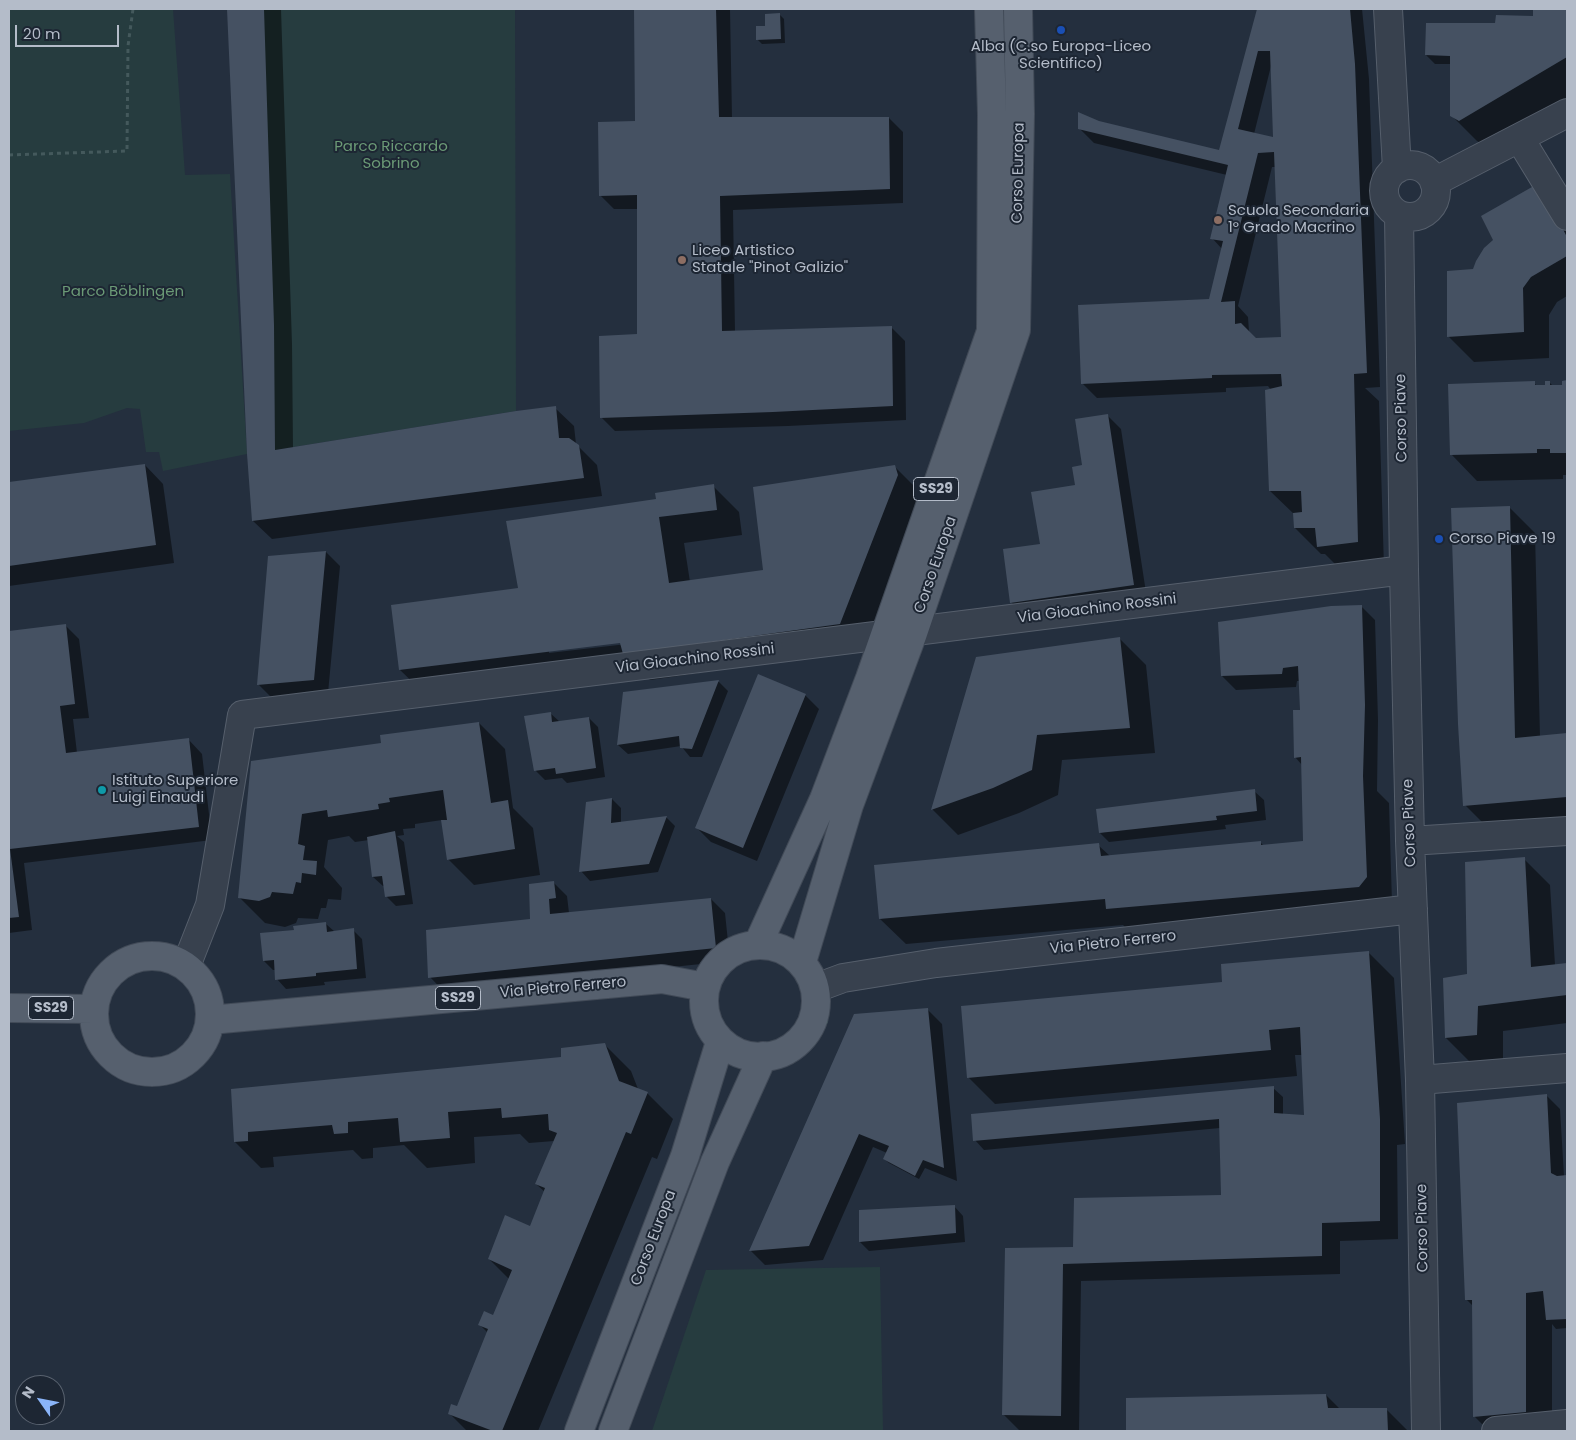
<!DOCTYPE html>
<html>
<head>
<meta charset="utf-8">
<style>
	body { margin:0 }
	#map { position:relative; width:1576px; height:1440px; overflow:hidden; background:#242f3e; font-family:Poppins,sans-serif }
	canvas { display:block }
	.frame { position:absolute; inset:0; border:10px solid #b4bcc9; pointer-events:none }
	.north { position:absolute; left:15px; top:1375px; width:50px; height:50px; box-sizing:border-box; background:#1d2633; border:1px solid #59626f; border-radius:50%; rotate:303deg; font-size:14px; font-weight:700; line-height:20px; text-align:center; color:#b4bcc9 }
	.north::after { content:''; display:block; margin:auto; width:18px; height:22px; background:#8ab4f8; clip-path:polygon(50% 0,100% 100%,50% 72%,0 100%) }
	.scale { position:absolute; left:15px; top:25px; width:104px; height:22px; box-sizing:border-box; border:2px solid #b4bcc9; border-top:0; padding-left:6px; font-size:15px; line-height:18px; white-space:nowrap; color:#b4bcc9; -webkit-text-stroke:4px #1d2633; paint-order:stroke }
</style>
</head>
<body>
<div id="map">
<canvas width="1576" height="1440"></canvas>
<div class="frame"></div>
<div class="north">N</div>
<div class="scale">20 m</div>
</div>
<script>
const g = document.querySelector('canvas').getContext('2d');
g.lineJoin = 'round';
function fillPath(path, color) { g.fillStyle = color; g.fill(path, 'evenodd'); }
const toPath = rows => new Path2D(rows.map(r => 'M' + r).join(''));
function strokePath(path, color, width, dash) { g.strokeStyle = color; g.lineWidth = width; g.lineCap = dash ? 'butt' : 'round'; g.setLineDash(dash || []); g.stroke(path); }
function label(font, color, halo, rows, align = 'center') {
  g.font = font + ' Poppins,sans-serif'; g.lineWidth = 4; g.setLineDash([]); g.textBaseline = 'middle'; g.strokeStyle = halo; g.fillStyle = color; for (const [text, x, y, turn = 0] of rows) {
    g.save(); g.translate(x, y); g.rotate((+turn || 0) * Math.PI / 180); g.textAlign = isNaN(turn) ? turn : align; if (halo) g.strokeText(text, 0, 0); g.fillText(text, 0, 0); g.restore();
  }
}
fillPath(toPath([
	[9,9,173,9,185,175,230,174,247,454,163,471,159,452,146,452,140,409,127,408,84,423,9,431],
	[263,9,515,9,516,411,275,450],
	[880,1267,883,1431,652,1431,706,1270]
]), '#263c3f');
fillPath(toPath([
	[229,9,281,9,292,344,293,449,555,408,574,426,576,444,597,465,602,496,272,539,253,521,248,454],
	[636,9,730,9,732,118,889,118,903,132,903,203,733,210,735,332,891,327,905,341,906,420,788,426,615,431,601,417,639,335,638,209,614,209,600,195,637,123],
	[1258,9,1362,9,1369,79,1380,387,1365,388,1379,401,1384,568,1344,573,1325,554,1321,554,1295,528,1295,515,1270,491,1271,390,1268,386,1226,388,1226,392,1097,398,1083,384,1210,300,1222,249,1212,238,1227,175,1094,143,1080,129,1098,122,1220,152],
	[1271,66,1274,138,1254,134],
	[1272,167,1276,167,1282,338,1256,340,1249,332,1248,317,1238,306],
	[1534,9,1567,9,1567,98,1485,146,1477,141,1451,115,1451,64,1435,64,1426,55,1498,24,1534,17],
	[780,15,784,19,785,43,762,44,757,39,766,27],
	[1567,215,1567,296,1557,302,1549,315,1549,358,1474,362,1448,336],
	[1549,382,1553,386,1563,386,1563,382,1567,382,1567,475,1563,475,1563,479,1477,481,1452,455,1534,383,1538,387,1547,386],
	[1107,415,1121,429,1147,599,1025,616,1011,602,1041,545,1077,486,1084,466],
	[145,465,163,484,174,563,9,586,9,484],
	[894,466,920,492,923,502,866,649,650,680,628,658,426,695,400,670,519,589,658,500,713,486,739,512,742,535,684,543,690,582,764,571],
	[626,641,627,644,549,653,549,651],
	[1509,507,1535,533,1540,737,1567,734,1567,824,1491,831,1465,805],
	[326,552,340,566,328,693,273,699,259,685,270,558],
	[1361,606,1375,620,1378,720,1377,791,1389,803,1392,903,1133,935,1123,925,906,944,880,919,1098,845,1110,856,1260,842,1264,846,1305,842,1302,765,1295,757,1302,711,1300,681,1297,681,1296,687,1236,690,1222,676],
	[65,625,79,639,89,718,73,719,77,753,188,739,202,754,212,840,24,863,32,930,9,933,9,632],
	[1120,639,1146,665,1155,753,1062,760,1058,795,1019,813,958,835,932,809],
	[719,682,728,691,702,757,690,757,681,746,628,754,618,745,624,693],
	[805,695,819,709,757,861,711,842,697,828],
	[550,713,560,722,589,718,598,727,605,777,567,783,562,778,545,780,536,771],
	[479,723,505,749,513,808,533,828,540,875,474,885,448,859,442,820,415,824,415,828,403,829,404,835,397,836,404,842,413,904,396,906,387,897,385,886,383,886,373,877,369,840,355,842,349,836,328,840,324,867,342,888,341,900,328,899,326,908,321,908,318,919,298,918,296,923,285,927,265,923,239,897,253,762,382,745],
	[1254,791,1264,800,1266,820,1225,825,1226,829,1109,842,1100,833],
	[612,799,621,808,621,823,666,817,675,826,658,872,590,881,581,871,588,803],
	[1524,859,1550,885,1555,965,1567,964,1567,1023,1503,1031,1503,1060,1472,1064,1446,1038,1469,975],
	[553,882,567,896,569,913,711,899,725,913,730,961,556,979,455,1003,430,977,531,922],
	[326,924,335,932,353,930,362,939,366,978,324,982,325,985,286,989,277,979,276,970,273,970,264,961,296,931],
	[1368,952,1394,978,1405,1144,1397,1145,1398,1239,1340,1241,1340,1274,1081,1281,1079,1431,1020,1431,1003,1414,1006,1249,1075,1248,1224,1197,1220,1128,984,1150,975,1140,1273,1088,1283,1097,1283,1115,1305,1116,1302,1055,1295,1055,1297,1076,995,1104,969,1078,962,1007,1224,983],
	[928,1010,942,1024,957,1181,925,1168,919,1179,889,1163,884,1159,887,1153,873,1147,823,1260,765,1265,751,1251,855,1015],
	[605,1045,631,1071,638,1089,647,1093,673,1119,657,1159,652,1157,538,1431,467,1431,449,1413,458,1408,488,1333,480,1325,494,1317,509,1279,489,1259,531,1227,545,1192,536,1184,554,1141,529,1143,520,1134,474,1137,475,1163,427,1168,404,1145,373,1148,373,1158,362,1159,353,1150,273,1157,274,1167,261,1168,235,1142,232,1090,563,1058],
	[1546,1095,1560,1109,1564,1176,1567,1176,1567,1328,1556,1329,1552,1324,1552,1431,1489,1431,1475,1417,1473,1306,1466,1299],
	[954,1206,963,1216,965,1242,869,1251,860,1242],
	[1326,1395,1340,1409,1387,1410,1408,1431,1127,1431,1127,1399]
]), '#0007');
fillPath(toPath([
	[227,9,264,9,274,325,275,450,516,411,556,406,559,438,569,438,579,445,584,478,252,521,247,454],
	[634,9,716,9,719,117,889,117,890,189,720,196,722,331,892,326,893,406,773,412,600,418,599,336,637,334,637,195,599,196,598,122,635,121],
	[1257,9,1350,9,1355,64,1367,373,1354,374,1358,542,1317,547,1315,528,1294,528,1293,513,1302,512,1301,491,1269,491,1265,390,1282,386,1281,374,1212,375,1212,378,1081,384,1078,305,1209,299,1223,241,1210,239,1228,165,1078,129,1078,112,1099,121,1219,150],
	[1258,51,1270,51,1273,137,1238,129],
	[1274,152,1281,337,1256,338,1241,323,1235,324,1235,301,1221,302,1258,153],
	[1533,9,1567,9,1567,57,1459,121,1450,116,1450,56,1425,55,1426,23,1495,23,1496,15,1533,16],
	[780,13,781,39,756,40,756,26,765,26,765,14],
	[1539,183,1567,237,1567,256,1531,277,1523,288,1524,332,1447,337,1447,271,1473,269,1476,261,1484,248,1493,240,1481,216],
	[1567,380,1567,453,1550,453,1550,449,1537,449,1537,453,1450,455,1448,384,1535,381,1535,385,1545,385,1545,381,1550,381,1550,385,1562,385,1562,381],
	[1108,414,1134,585,1010,603,1003,549,1040,544,1031,492,1075,485,1072,467,1082,465,1075,419],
	[145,464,156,545,9,566,9,482],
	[895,465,898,475,840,624,623,654,620,643,399,670,391,605,518,588,506,521,656,499,655,493,714,484,717,510,659,517,669,583,763,570,753,487],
	[1510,506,1515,738,1567,733,1567,797,1463,806,1458,724,1451,508],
	[326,551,314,680,257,685,268,556],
	[1362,605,1365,705,1363,776,1367,877,1359,887,1106,909,1105,899,879,919,874,865,1099,843,1101,856,1261,841,1261,845,1303,841,1301,757,1294,758,1293,710,1300,710,1298,666,1283,668,1282,674,1221,676,1218,622,1331,606],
	[66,624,75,704,60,706,66,753,189,738,199,827,10,849,19,917,9,918,9,631],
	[1120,637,1130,728,1037,735,1032,770,993,788,931,810,976,657],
	[758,674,806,694,743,848,695,828],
	[719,680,692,749,680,748,679,736,617,745,623,692],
	[551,712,552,722,589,717,596,768,556,774,555,768,534,771,524,716],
	[479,722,491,803,508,800,515,849,447,860,441,820,447,820,443,790,389,798,390,802,378,804,379,809,328,817,327,810,302,814,298,844,305,846,303,860,317,861,316,875,302,873,301,883,296,882,293,894,272,892,270,897,259,901,238,898,251,761,381,743,380,735],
	[1255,789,1257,811,1216,816,1217,820,1099,833,1096,809],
	[612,798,611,823,667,816,649,864,579,872,586,802],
	[395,831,405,895,385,897,382,876,372,877,367,837],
	[1525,857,1531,967,1567,963,1567,995,1478,1006,1477,1035,1445,1038,1443,978,1467,974,1465,862],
	[554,881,556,898,549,899,550,914,711,898,716,948,428,978,426,930,530,919,529,884],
	[326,922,327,932,354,928,357,969,316,973,316,976,275,980,274,960,263,961,260,933,294,930,293,926],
	[1369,951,1380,1119,1380,1221,1322,1223,1322,1256,1063,1264,1061,1416,1002,1415,1005,1248,1073,1247,1074,1198,1221,1195,1219,1119,973,1141,971,1114,1274,1086,1274,1113,1304,1115,1300,1027,1269,1030,1271,1050,967,1078,961,1006,1222,982,1221,964],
	[928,1008,944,1168,923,1160,915,1176,883,1159,889,1146,859,1134,809,1246,749,1251,854,1014],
	[605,1043,619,1081,648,1092,631,1134,626,1132,502,1431,493,1431,448,1414,451,1404,457,1406,488,1329,478,1325,484,1311,493,1315,512,1270,488,1259,505,1215,530,1226,545,1188,535,1184,557,1133,549,1130,548,1114,502,1118,501,1108,448,1112,450,1138,400,1142,398,1118,348,1122,348,1133,334,1134,332,1125,248,1132,248,1141,234,1142,231,1089,561,1057,561,1048],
	[1547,1094,1551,1173,1557,1176,1567,1175,1567,1319,1546,1320,1543,1291,1526,1293,1526,1412,1473,1417,1472,1300,1465,1300,1457,1103],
	[955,1205,956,1233,859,1242,859,1210],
	[1326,1394,1328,1408,1387,1408,1388,1431,1126,1431,1126,1398]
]), '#455162');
const minor = toPath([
	[1388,9,1397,169],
	[1520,139,1567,216],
	'1384 191a26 26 0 1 1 52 0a26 26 0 1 1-52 0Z',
	[1434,182,1567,113],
	[1399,215,1404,570,1410,841,1420,1080,1426,1431],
	[1410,841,1567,831],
	[186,966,210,905,242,715,1404,570],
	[816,988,843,978,936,963,1413,909],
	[1420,1080,1567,1068],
	[1496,1431,1567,1424]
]);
const major = toPath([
	[758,944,824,799,870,678,991,331,992,114,989,9],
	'704 1001a56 56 0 1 1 112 0a56 56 0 1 1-112 0Z',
	'94 1014a58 58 0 1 1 116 0a58 58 0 1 1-116 0Z',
	[802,962,849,805,913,633,1016,330,1020,114,1018,9],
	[9,1008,93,1009],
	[210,1020,662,979,705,987],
	[579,1431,685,1156,720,1042],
	[613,1431,715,1162,763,1056]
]);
strokePath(minor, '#565f6c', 30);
strokePath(major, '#414a57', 30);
strokePath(toPath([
	[9,155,127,151,128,46,133,9],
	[714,958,727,945],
	[795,1060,813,1045,826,1022,826,1018]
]), '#44595c', 3, [4, 4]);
strokePath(minor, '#38414e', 28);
strokePath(major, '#56606e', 28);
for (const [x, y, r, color] of [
	[1061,30,5,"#1a4fb4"],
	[1218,220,5,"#8d6e63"],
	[682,260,5,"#8d6e63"],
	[1439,539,5,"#1a4fb4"],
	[102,790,5,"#0f9aa8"]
]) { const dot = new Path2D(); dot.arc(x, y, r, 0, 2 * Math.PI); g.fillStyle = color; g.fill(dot); strokePath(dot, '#1d2633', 2); }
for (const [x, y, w] of [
	[936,489,45],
	[458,998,45],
	[51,1008,45]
]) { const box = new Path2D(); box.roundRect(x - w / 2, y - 11.5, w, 23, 4); g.fillStyle = '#1d2633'; g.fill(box); strokePath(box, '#b4bcc9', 1); }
label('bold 14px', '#b4bcc9', null, [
	["SS29",936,489],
	["SS29",458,998],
	["SS29",51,1008]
]);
label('15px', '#b4bcc9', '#1d2633', [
	["Alba (C.so Europa-Liceo",1061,47,"center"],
	["Scientifico)",1061,64,"center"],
	["Scuola Secondaria",1228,211],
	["1° Grado Macrino",1228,228],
	["Liceo Artistico",692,251],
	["Statale \"Pinot Galizio\"",692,268],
	["Corso Piave 19",1449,539],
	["Istituto Superiore",112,781],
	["Luigi Einaudi",112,798]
], 'left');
label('15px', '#6b9a76', '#1d2633', [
	["Parco Riccardo",391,147],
	["Sobrino",391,164],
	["Parco Böblingen",123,292]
]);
label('15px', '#b4bcc9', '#1d2633', [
	["Corso Europa",1019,173,-89],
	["Corso Piave",1402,418,-91],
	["Corso Europa",936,565,-71],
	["Via Gioachino Rossini",1097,609,-7],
	["Via Gioachino Rossini",695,659,-7],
	["Corso Piave",1410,823,-92],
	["Via Pietro Ferrero",1113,943,-6],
	["Via Pietro Ferrero",563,988,-5],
	["Corso Piave",1423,1228,-91],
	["Corso Europa",654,1238,-69]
]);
</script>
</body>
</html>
